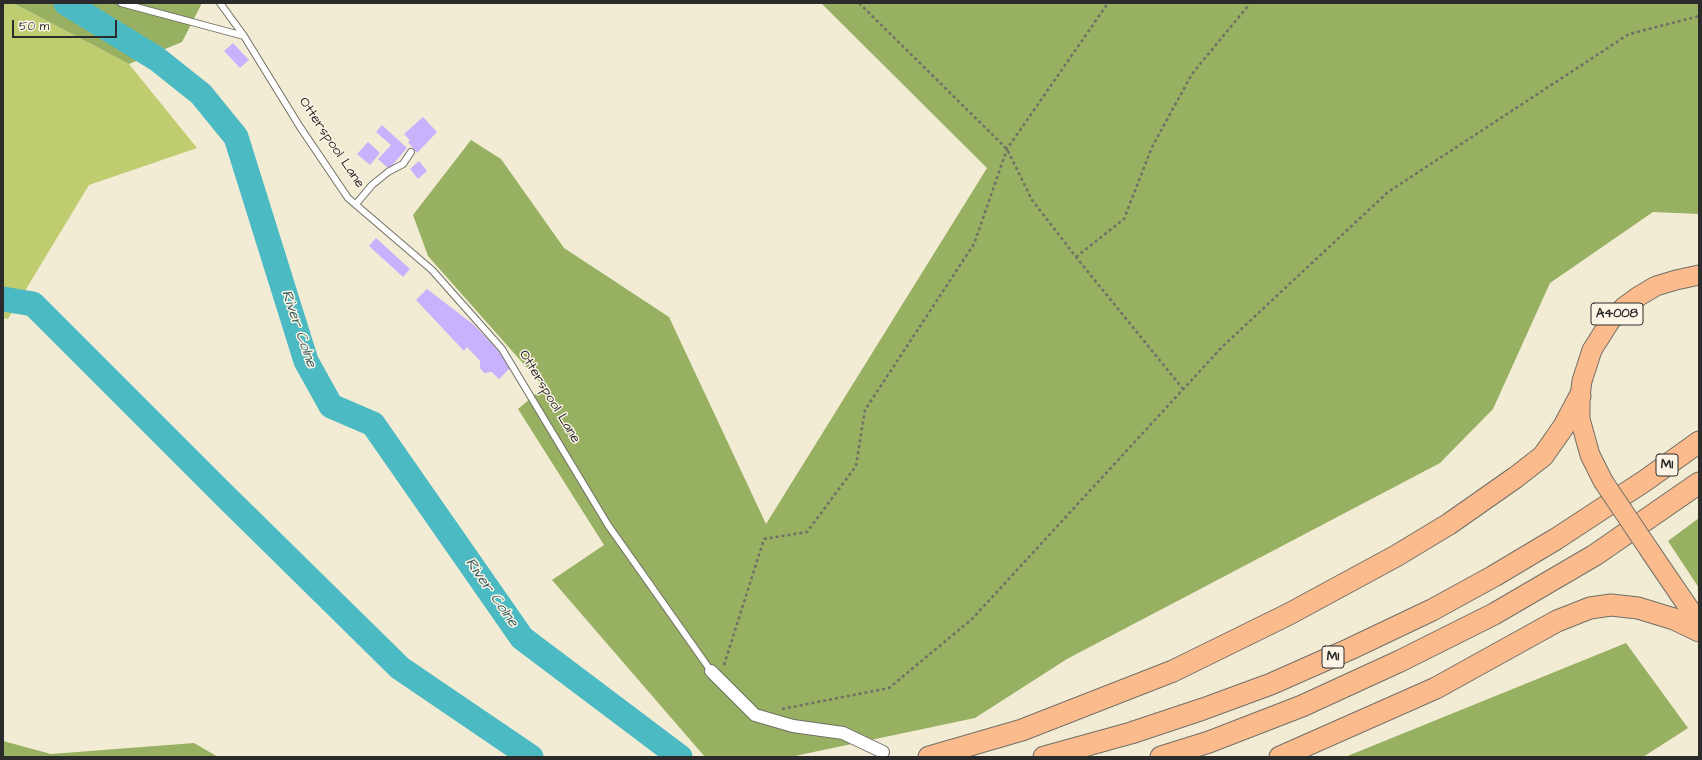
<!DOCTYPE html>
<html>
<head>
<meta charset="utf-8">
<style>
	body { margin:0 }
	#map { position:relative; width:1702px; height:760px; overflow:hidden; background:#f3ecd4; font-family:"Architects Daughter",sans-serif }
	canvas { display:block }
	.frame { position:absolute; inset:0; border:4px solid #2b2b2b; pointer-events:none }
	.scale { position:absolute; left:12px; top:20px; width:105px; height:18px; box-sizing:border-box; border:2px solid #2b2b2b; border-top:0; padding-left:5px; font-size:12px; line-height:14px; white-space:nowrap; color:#2b2b2b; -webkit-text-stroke:3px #fcf5e5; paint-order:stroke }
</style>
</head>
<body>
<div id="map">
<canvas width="1702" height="760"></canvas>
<div class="frame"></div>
<div class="scale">50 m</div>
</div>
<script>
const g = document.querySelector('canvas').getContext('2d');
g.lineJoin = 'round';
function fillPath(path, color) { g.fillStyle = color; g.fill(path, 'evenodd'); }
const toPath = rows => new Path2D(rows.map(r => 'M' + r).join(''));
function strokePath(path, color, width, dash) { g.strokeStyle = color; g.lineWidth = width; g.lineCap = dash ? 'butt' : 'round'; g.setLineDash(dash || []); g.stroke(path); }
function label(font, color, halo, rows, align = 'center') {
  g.font = font + ' "Architects Daughter",sans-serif'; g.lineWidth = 3; g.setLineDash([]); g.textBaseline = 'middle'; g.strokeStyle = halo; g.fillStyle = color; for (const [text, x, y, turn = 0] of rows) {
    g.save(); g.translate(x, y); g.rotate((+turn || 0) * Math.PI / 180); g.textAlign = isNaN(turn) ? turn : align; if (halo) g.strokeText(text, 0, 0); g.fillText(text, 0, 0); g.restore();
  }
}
fillPath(toPath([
	[3,3,13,3,129,64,197,148,89,185,8,319,3,318]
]), '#bfcd70');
fillPath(toPath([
	[13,3,202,3,182,42,129,64],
	[821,3,1699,3,1699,214,1653,212,1550,283,1493,409,1440,463,1067,659,975,718,790,757,705,757,552,580,604,545,518,409,544,387,428,256,413,215,471,140,501,159,564,248,669,317,766,524,987,168],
	[1699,518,1699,588,1668,541],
	[1626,643,1688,728,1643,757,1345,757],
	[3,741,51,754,194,743,218,757,3,757]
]), '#97b062');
strokePath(toPath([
	[66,3,157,59,201,94,236,137,306,361,331,406,373,424,522,638,680,757],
	[3,299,33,304,220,491,400,668,531,757]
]), '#4cbac3', 25);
fillPath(toPath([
	[233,43,249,60,240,68,224,51],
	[423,117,437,132,417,153,408,142,410,140,404,134],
	[382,125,407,148,389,169,378,159,391,145,376,132],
	[368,142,380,153,370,165,357,154],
	[419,161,427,171,418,179,410,169],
	[376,238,410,269,403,277,369,246],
	[427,289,474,325,506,359,512,366,499,379,492,372,484,373,480,368,480,361,467,347,464,351,416,300]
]), '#c8b2fd');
const service = toPath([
	[121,3,244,36],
	[220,3,244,36,300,127,348,198,432,270,502,349,608,525,711,671],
	[356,204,372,185,388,172,403,164,411,152]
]);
const minor = toPath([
	[711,671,755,715,793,726,843,733,883,752]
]);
const trunk = toPath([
	[1603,481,1590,455,1580,419,1580,396,1582,381,1592,350,1611,320,1624,307,1639,296,1656,286,1676,280,1699,275],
	[1650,551,1699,623]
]);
const motorway = toPath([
	[929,757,1022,730,1173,671,1289,614,1396,556,1449,524,1516,477,1543,456,1564,426,1580,396],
	[1044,757,1131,733,1203,709,1271,684,1350,649,1432,610,1494,576,1556,539,1646,480,1699,442],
	[1161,757,1209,742,1302,706,1400,661,1494,614,1595,555,1699,483],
	[1280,757,1436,688,1557,621,1590,608,1611,605,1638,608,1674,619,1699,631]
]);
strokePath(service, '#716f66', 8);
strokePath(minor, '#716f66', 14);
strokePath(trunk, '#716f66', 21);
strokePath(motorway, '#716f66', 23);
strokePath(toPath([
	[859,3,1007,149,1032,200,1076,257,1183,389],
	[1076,257,1124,219,1152,147,1192,74,1247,7,1249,3],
	[724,665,764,539,807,532,856,466,865,410,974,244,1007,149,1108,3],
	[782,709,889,688,972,619,1222,347,1388,192,1629,34,1699,16]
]), '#716f66', 2.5, [3, 3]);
strokePath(service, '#fff', 6);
strokePath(minor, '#fff', 12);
strokePath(trunk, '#fbbb8d', 19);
strokePath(motorway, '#fbbb8d', 21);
const trunkBridge = toPath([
	[1603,481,1650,551]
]);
strokePath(trunkBridge, '#716f66', 21, []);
strokePath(trunkBridge, '#fbbb8d', 19);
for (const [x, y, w] of [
	[1617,314,52],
	[1667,465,22],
	[1333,657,22]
]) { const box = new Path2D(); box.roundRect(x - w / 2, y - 11, w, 22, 3); g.fillStyle = '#fcf5e5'; g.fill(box); strokePath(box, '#2b2b2b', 1); }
label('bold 13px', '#2b2b2b', null, [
	["A4008",1617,314],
	["M1",1667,465],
	["M1",1333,657]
]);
label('14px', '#2b2b2b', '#fcf5e5', [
	["Otterspool Lane",331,143,56],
	["Otterspool Lane",549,397,59]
]);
label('italic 15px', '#375d60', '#fcf5e5', [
	["River Colne",298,329,71],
	["River Colne",491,593,55]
]);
</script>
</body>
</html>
